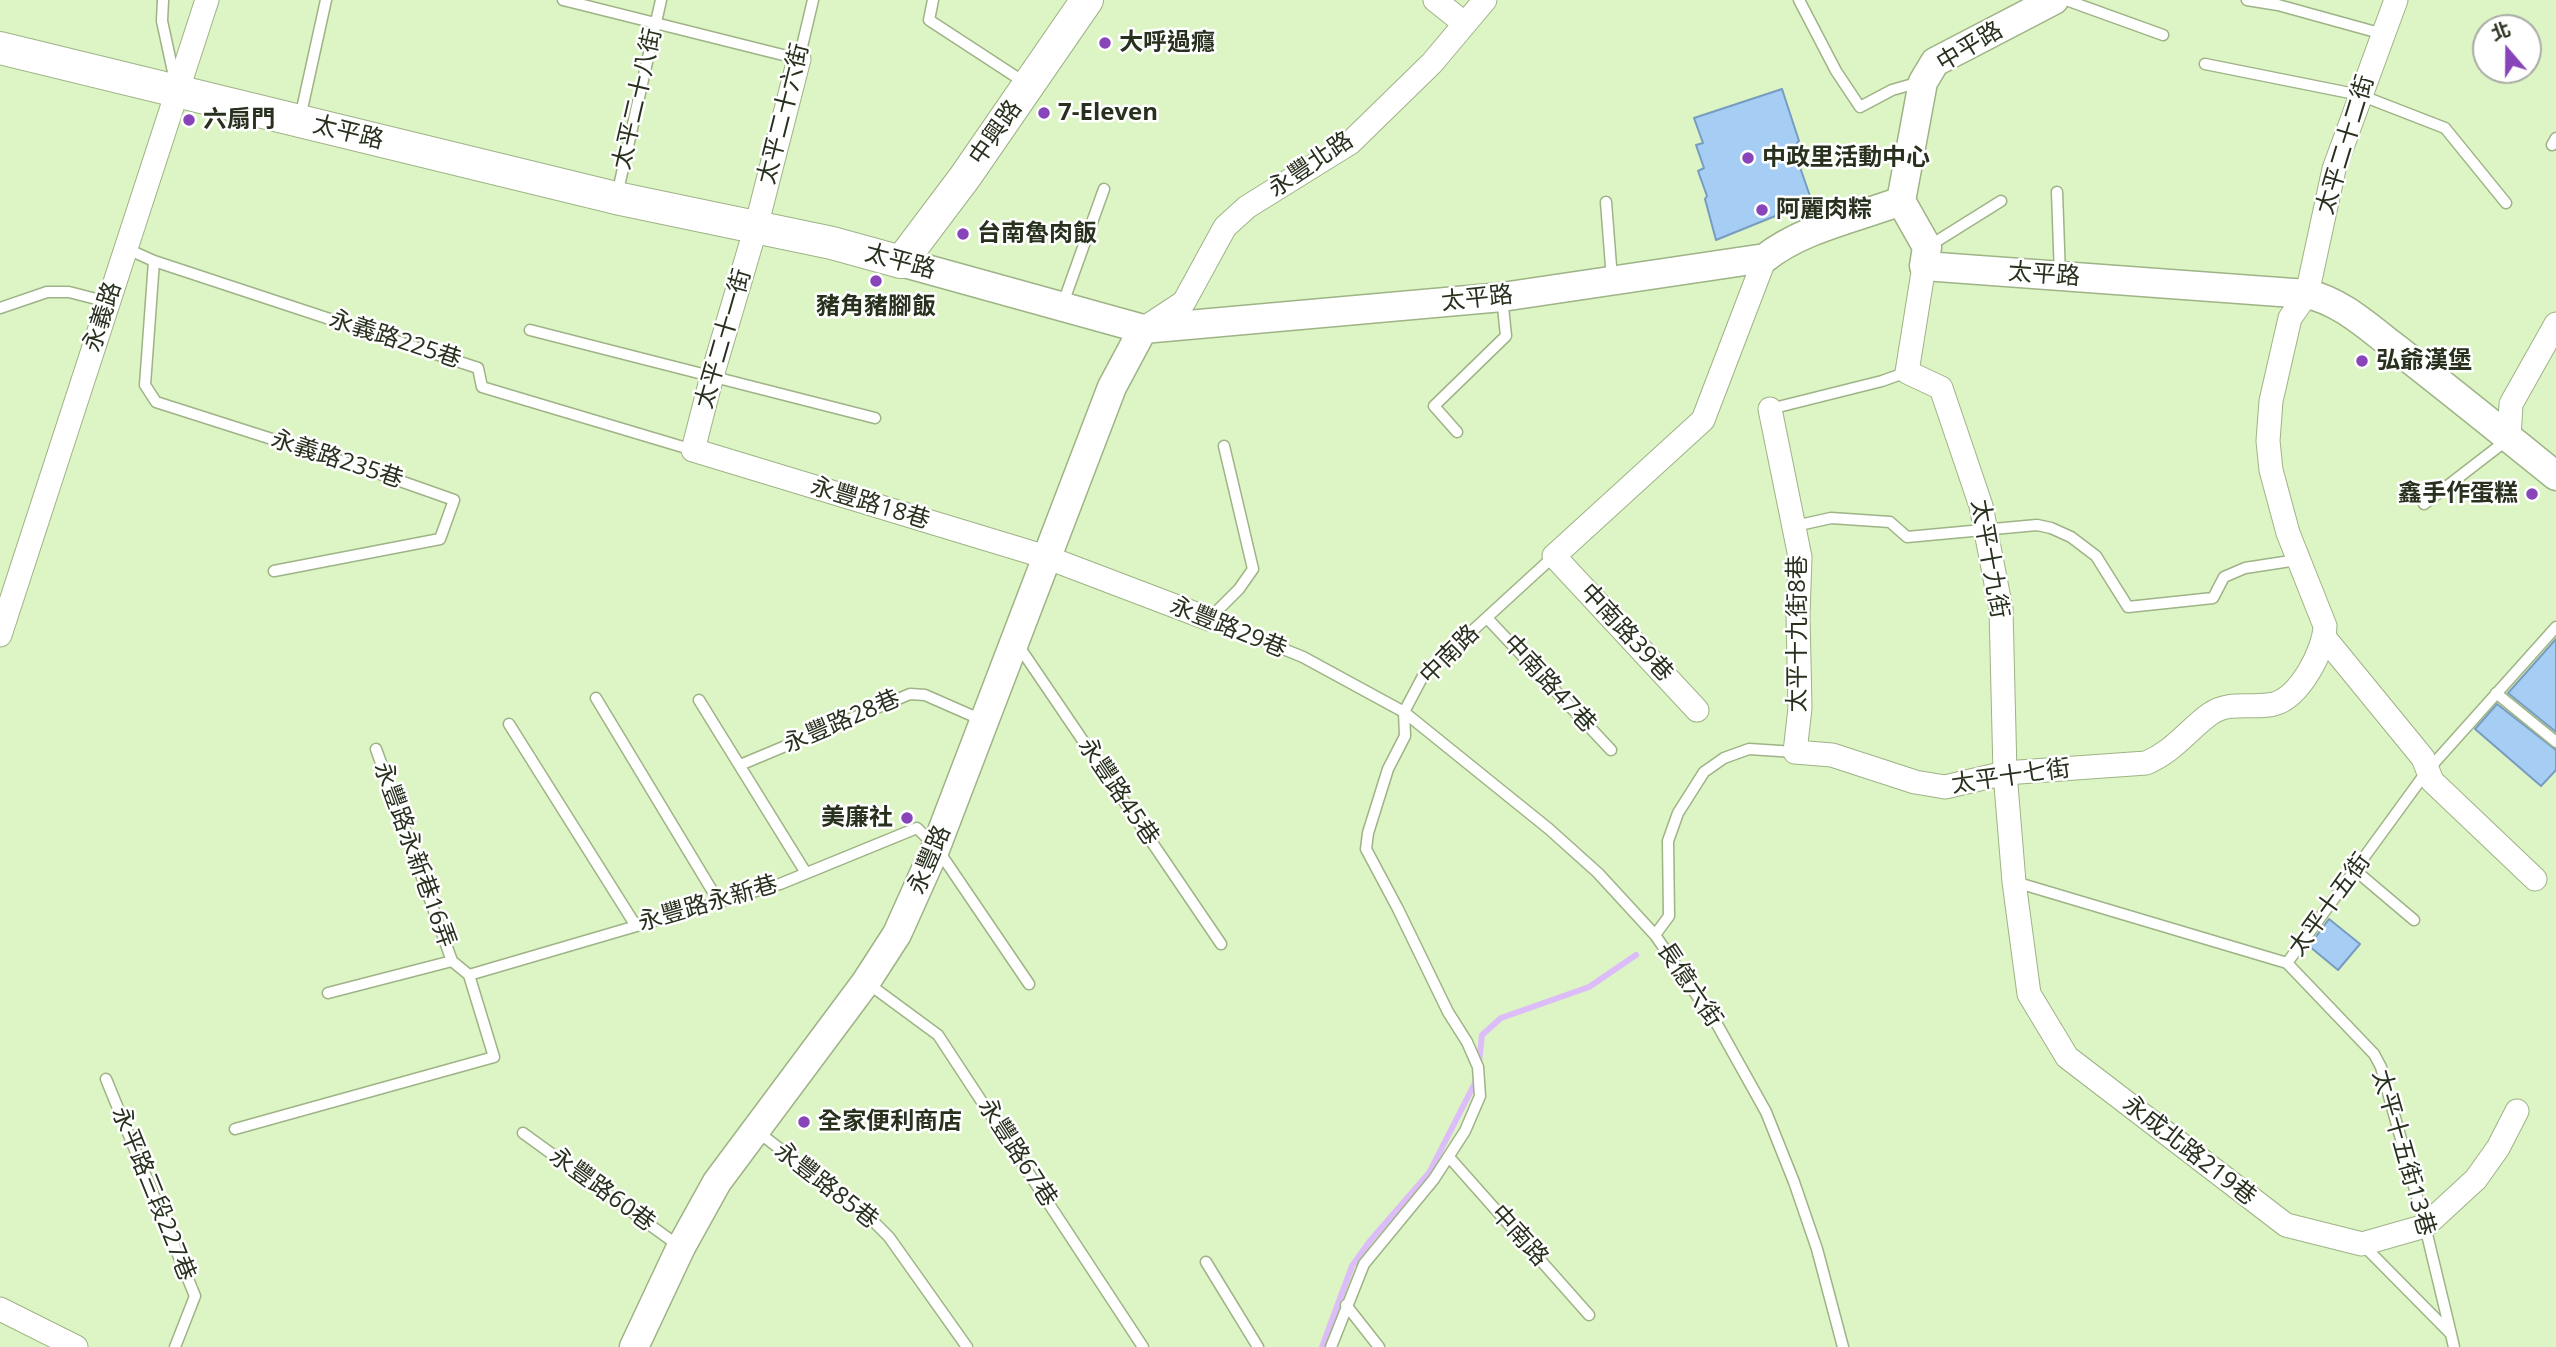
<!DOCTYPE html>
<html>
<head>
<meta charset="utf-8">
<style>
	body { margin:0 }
	#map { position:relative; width:2556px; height:1347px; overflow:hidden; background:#ddf4c4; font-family:"Open Sans","Noto Sans TC",sans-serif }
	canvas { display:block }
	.north { position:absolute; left:2472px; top:14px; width:70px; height:70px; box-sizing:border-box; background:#fff; border:2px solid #a9aca5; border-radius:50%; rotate:340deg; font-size:19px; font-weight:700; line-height:28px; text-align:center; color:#28301e }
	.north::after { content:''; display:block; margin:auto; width:24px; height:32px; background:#8845b9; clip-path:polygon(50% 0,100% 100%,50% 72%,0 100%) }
</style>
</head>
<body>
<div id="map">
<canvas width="2556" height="1347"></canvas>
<div class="north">北</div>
</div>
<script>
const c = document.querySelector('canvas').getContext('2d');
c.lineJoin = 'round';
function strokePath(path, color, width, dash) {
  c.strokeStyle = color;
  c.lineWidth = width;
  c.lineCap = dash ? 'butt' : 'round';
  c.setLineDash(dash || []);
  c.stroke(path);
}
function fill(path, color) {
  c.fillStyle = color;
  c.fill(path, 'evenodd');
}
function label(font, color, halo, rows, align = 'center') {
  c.font = font + ' "Open Sans","Noto Sans TC",sans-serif';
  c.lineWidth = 5;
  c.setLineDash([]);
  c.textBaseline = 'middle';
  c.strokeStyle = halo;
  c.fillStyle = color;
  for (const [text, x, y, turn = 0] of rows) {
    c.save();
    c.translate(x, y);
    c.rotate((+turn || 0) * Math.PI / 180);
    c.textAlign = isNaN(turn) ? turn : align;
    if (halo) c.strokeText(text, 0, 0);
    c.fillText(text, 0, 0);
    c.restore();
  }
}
const stream = new Path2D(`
	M1479,1063l3,-28 19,-17 88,-31 47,-32
	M1322,1347l30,-81 18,-25 59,-68 47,-92`);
const building = new Path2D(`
	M1782,89l17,52 -6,6 18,52 -6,5 -89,36 -11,-41 2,-3 -9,-25 6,-3 -8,-23 7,-2 -9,-25z
	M2556,639v93l-48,-39z
	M2497,704l59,46v20l-15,16 -66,-57z
	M2329,919l31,25 -22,26 -29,-24z`);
const service = new Path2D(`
	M163,0l-1,21 13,60
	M563,0l236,59 14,-59
	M933,0l-4,20 98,64
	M1799,0l37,71 24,36 32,-17 28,-8
	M2066,0l97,35
	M2247,0l31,5 105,29
	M2205,64l155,31 85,33 61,75
	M300,118l26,-118
	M2552,145l4,-7
	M2057,192l3,84
	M617,195l44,-195
	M1606,202l6,77
	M1929,246l72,-45
	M125,248l29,13 324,107 4,19 211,63
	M154,261l-9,124 11,17 213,68 85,30 -14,39 -166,32
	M1062,306l42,-117
	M0,308l47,-16h22l39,10
	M530,330l345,88
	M1770,409l112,-28 25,-9
	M1457,432l-23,-26 72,-70 -4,-39
	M1224,446l29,123 -14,20 -30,30 94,38 101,55 145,117 49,44 57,62 63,91 48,86 28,70 23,67 26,98
	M2424,504l83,-64
	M1795,526l36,-8 59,4 17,15 130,-12 14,3 20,9 25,19 32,51 85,-9 11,-21 21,-9 52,-8
	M1487,618l124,132
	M1018,645l203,299
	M2496,693l60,49
	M596,698l123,204
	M699,700l107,173
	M509,724l127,202
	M376,749l76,212
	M740,765l170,-71 15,1 57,25
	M2356,871l58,49
	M2015,882l272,81 140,-192 129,-144
	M1655,935l14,-19 -1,-75 10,-28 26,-41 20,-14 25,-9 46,3
	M2287,963l87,91 7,13 44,159 26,108
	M469,975l311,-91 137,-56 19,19 93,137
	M866,982l72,53 205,312
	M106,1079l89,217 -20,51
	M235,1129l259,-72 -25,-82 -17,-14 -124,32
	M758,1132l113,87 18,18 78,110
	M523,1133l156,113
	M1449,1157l140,158
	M2362,1244l89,90 3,13
	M1206,1262l52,85
	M1346,1305l33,42
	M1331,1347l33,-83 70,-85 31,-48 15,-35 -2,-29 -11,-25 -19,-30 -50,-103 -32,-60 2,-16 20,-64 17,-33 -1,-24 19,-36 131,-120`);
const minor = new Path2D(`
	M1435,0l30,24
	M799,59l-43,168 -44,149 -19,74 353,107 163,62
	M1924,266l-17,106 34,16 40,118 20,103 4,164 9,109 15,112 38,63 219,168 76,19 63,-18 51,-47 22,-31 19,-37
	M1143,329l41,-27 41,-75 22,-20 103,-64 82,-80 53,-63
	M1770,409l30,148 -2,58 2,93 -5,44 37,3 83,27 30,5 60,-14 141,-10c27,-11 42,-33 64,-49 20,-14 43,-5 64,-10 26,-7 50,-53 51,-78l-37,-93 -17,-63 -3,-29 3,-40 19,-83 17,-24 27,-125 62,-169
	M2509,438l2,-34 45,-80
	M0,635l207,-635
	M2324,637l99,121 9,23 103,98
	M1697,710l-143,-154 149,-136 62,-162
	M0,1309l76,38`);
const tertiary = new Path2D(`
	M1901,201l26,46 -3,19 383,28c34,7 62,34 90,55 54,42 106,84 159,127
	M1901,201l22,-119 12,-20 119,-62
	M901,262l242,67 359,-32 263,-39c38,-30 91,-40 136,-57
	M634,1347l47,-100 36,-65 149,-200 31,-48 39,-87 176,-460 31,-58`);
const secondary = new Path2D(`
	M0,48l616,150 216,45 69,19 64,-85 122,-177`);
const markers = [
	[1105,43,7,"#8845b9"],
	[1044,113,7,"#8845b9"],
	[189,120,7,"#8845b9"],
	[1748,158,7,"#8845b9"],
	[1762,210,7,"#8845b9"],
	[963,234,7,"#8845b9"],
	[876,281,7,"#8845b9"],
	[2362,361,7,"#8845b9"],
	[2532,494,7,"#8845b9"],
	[907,818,7,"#8845b9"],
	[804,1122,7,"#8845b9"]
];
const poiNames = [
	["大呼過癮",1119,43],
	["7-Eleven",1058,113],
	["六扇門",203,120],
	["中政里活動中心",1762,158],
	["阿麗肉粽",1776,210],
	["台南魯肉飯",977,234],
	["豬角豬腳飯",876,307,"center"],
	["弘爺漢堡",2376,361],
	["鑫手作蛋糕",2518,494,"right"],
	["美廉社",893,818,"right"],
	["全家便利商店",818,1122]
];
const streetNames = [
	["中平路",1970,47,-31],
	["太平二十八街",638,99,-77],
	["太平二十六街",784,114,-76],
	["太平路",348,133,14],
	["中興路",996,133,-55],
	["太平二十二街",2346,145,-73],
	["永豐北路",1311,165,-34],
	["太平路",900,262,15],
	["太平路",2044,275,4],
	["太平路",1477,299,-6],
	["永義路",103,317,-72],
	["太平二十一街",724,339,-74],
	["永義路225巷",395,340,18],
	["永義路235巷",337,460,18],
	["永豐路18巷",870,504,17],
	["太平十九街",1989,559,80],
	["永豐路29巷",1228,628,22],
	["中南路39巷",1626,633,47],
	["太平十九街8巷",1798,634,-90],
	["中南路",1450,655,-45],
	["中南路47巷",1549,684,47],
	["永豐路28巷",842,722,-23],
	["太平十七街",2011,777,-8],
	["永豐路45巷",1118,792,56],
	["永豐路永新巷16弄",414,855,70],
	["永豐路",930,860,-67],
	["永豐路永新巷",708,904,-16],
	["太平十五街",2330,905,-54],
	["長億六街",1689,985,56],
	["永成北路219巷",2189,1151,38],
	["永豐路67巷",1017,1153,57],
	["太平十五街13巷",2403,1153,74],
	["永豐路85巷",826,1186,38],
	["永豐路60巷",602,1190,36],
	["永平路三段227巷",153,1194,68],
	["中南路",1519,1236,48]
];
strokePath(stream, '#dcbdf9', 6);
fill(building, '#a6cdf3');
strokePath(building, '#779cc0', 2);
strokePath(service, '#9eb386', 13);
strokePath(minor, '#9eb386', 25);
strokePath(tertiary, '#9eb386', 31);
strokePath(secondary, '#9eb386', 34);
strokePath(service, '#fff', 10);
strokePath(minor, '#fff', 23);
strokePath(tertiary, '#fff', 28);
strokePath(secondary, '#fff', 32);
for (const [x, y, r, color] of markers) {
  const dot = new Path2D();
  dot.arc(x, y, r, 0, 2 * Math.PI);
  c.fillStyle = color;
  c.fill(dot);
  strokePath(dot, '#fff', 2.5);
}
label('bold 24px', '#28301e', '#fff', poiNames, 'left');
label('24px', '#28301e', '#fff', streetNames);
</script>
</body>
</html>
